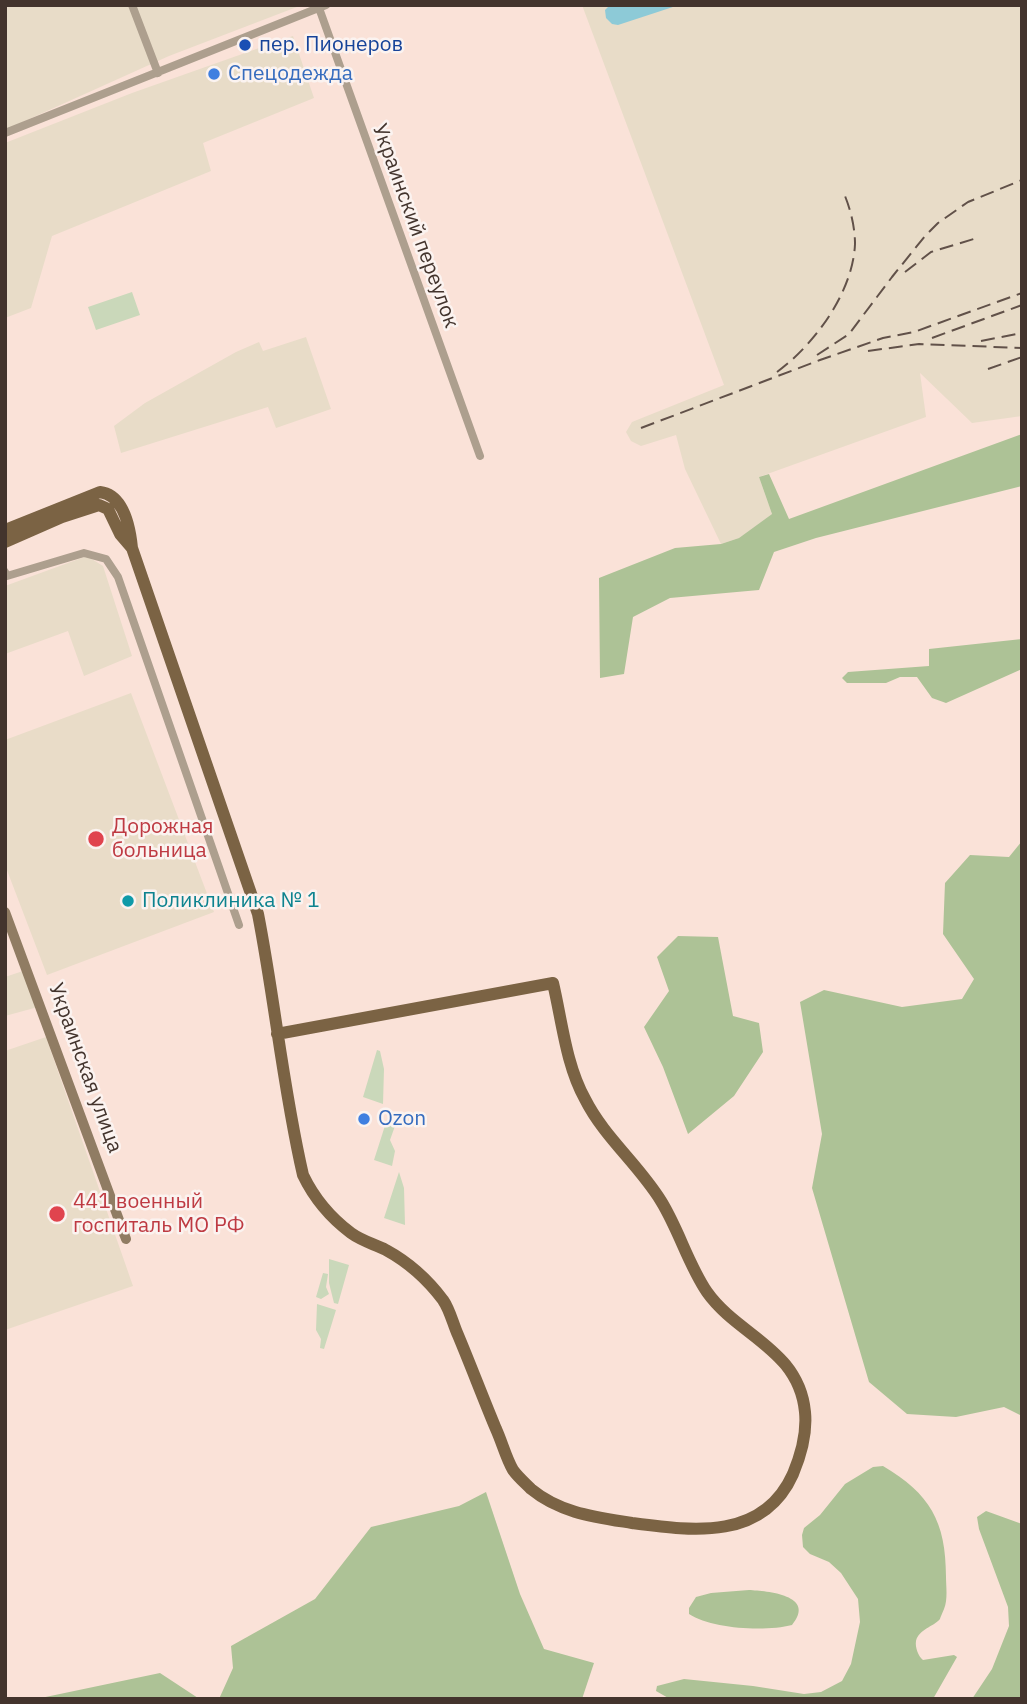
<!DOCTYPE html>
<html>
<head>
<meta charset="utf-8">
<style>
	body { margin:0 }
	#map { position:relative; width:1027px; height:1704px; overflow:hidden; background:#fae2d8; font-family:"IBM Plex Sans",sans-serif }
	canvas { display:block }
	.frame { position:absolute; inset:0; border:7px solid #43342d; pointer-events:none }
</style>
</head>
<body>
<div id="map">
<canvas width="1027" height="1704"></canvas>
<div class="frame"></div>
</div>
<script>
const c = document.querySelector('canvas').getContext('2d');
c.lineJoin = 'round';
function fill(path, color) {
  c.fillStyle = color;
  c.fill(path, 'evenodd');
}
function strokePath(path, color, width, dash) {
  c.strokeStyle = color;
  c.lineWidth = width;
  c.lineCap = dash ? 'butt' : 'round';
  c.setLineDash(dash || []);
  c.stroke(path);
}
function label(font, color, halo, rows, align = 'center') {
  c.font = font + ' "IBM Plex Sans",sans-serif';
  c.lineWidth = 5;
  c.setLineDash([]);
  c.textBaseline = 'middle';
  c.strokeStyle = halo;
  c.fillStyle = color;
  for (const [text, x, y, turn = 0] of rows) {
    c.save();
    c.translate(x, y);
    c.rotate((+turn || 0) * Math.PI / 180);
    c.textAlign = isNaN(turn) ? turn : align;
    if (halo) c.strokeText(text, 0, 0);
    c.fillText(text, 0, 0);
    c.restore();
  }
}
const industrial = new Path2D(`
	M5,5h297l-133,51 -164,74z
	M582,5h440v411l-50,7 -52,-50 6,44 -167,60 13,37 -33,24 -18,6 -36,-75 -9,-34 -35,11 -10,-5 -5,-9 6,-10 92,-37z
	M293,36l21,62 -111,45 8,28 -159,65 -21,72 -26,10v-175l127,-50z
	M306,337l25,72 -55,19 -8,-21 -147,46 -7,-27 31,-23 91,-51 23,-10 4,9z
	M87,556l16,10 29,90 -48,20 -16,-45 -63,23v-68z
	M23,971l15,36 -33,9v-39z`);
const medical = new Path2D(`
	M131,693l83,219 -167,63 -42,-110v-125z
	M46,1037l87,249 -128,44v-279z`);
const green = new Path2D(`
	M132,292l8,23 -44,15 -8,-23z
	M377,1050l3,1 4,18 -1,35 -20,-7z
	M390,1110l5,16 -5,14 5,11 -3,15 -18,-6z
	M399,1172l5,16 1,37 -21,-7z
	M329,1259l20,6 -11,39 -4,-1 -5,-20z
	M323,1273l5,1 -2,13 3,7 -8,5 -5,-2z
	M317,1304l19,6 -12,39 -4,-1 1,-9 -5,-9z`);
const forest = new Path2D(`
	M1022,434v52l-206,52 -42,14 -15,38 -89,8 -37,19 -9,57 -24,4 -1,-100 76,-30 46,-4 18,-6 33,-24 -13,-37 10,-3 20,45z
	M1022,639v30l-76,34 -14,-5 -15,-21h-17l-14,6h-39l-5,-5 6,-6 81,-6v-17z
	M1022,841v575l-18,-9 -48,10 -49,-3 -38,-32 -57,-194 10,-54 -22,-132 24,-12 78,17 60,-8 12,-20 -31,-45 2,-51 25,-28 39,2z
	M678,936l40,1 15,79 26,7 4,29 -29,44 -46,38 -25,-67 -19,-40 25,-36 -12,-34z
	M883,1466c47,28 63,55 63,111 0,10 2,22 -2,32 0,0 -4,9 -4,10 -7,8 -21,10 -24,22 -1,6 2,15 7,19l31,-5 3,2 -24,42h-263l-14,-8 1,-5 27,-7 69,7 51,8 17,-2 21,-11 9,-17 9,-42 -2,-23 -17,-26 -12,-11 -19,-8 -7,-7 -1,-12 2,-7 16,-13 25,-31 28,-17z
	M486,1492l34,102 24,55 50,14 -12,36h-363l14,-31 -2,-22 84,-47 56,-72 88,-21z
	M986,1511l36,13v175h-50l20,-30 17,-43 -1,-19 -29,-78 -2,-12z
	M749,1590c18,1 68,5 43,35 -27,7 -80,4 -103,-11v-6l7,-11 15,-4z
	M160,1673l38,25 9,1h-171z`);
const water = new Path2D(`
	M610,5h69l-61,20 -6,-1 -6,-6 -1,-8z`);
const street = new Path2D(`
	M132,5l26,68
	M319,8l161,448
	M5,133l321,-128
	M5,572l2,4 77,-23 22,6 12,18 121,348`);
const secondary = new Path2D(`
	M5,912l121,327`);
const primary = new Path2D(`
	M5,530l95,-38c24,3 30,36 32,56l126,366c17,87 25,175 45,261 11,23 28,43 48,58 11,8 23,11 35,17 22,12 42,30 57,50 7,10 10,24 15,35 13,31 25,63 38,94 6,13 10,29 17,41 5,7 12,13 18,19 29,24 64,28 101,34 61,8 131,18 161,-49 8,-19 14,-42 12,-62 -6,-63 -67,-76 -98,-120 -19,-28 -28,-62 -46,-91 -22,-36 -57,-64 -76,-102 -19,-34 -23,-78 -32,-116l-276,51
	M5,542l57,-25 37,-12 9,4 12,25 12,14`);
const rail = new Path2D(`
	M905,272l26,-20 46,-14
	M932,338l90,-33
	M981,341l41,-8
	M868,351l51,-7 103,4
	M817,355l32,-21 43,-57 33,-41 13,-13 30,-21 54,-22
	M988,369l34,-12
	M777,372c38,-28 76,-80 78,-128 0,-16 -4,-33 -10,-48
	M641,428l179,-68 63,-22 31,-6 108,-39`);
const markers = [
	[245,45,7,"#1a4fb4"],
	[214,74,7,"#3f7fe0"],
	[96,839,9,"#e0444e"],
	[128,901,7,"#0f9aa8"],
	[364,1119,7,"#3f7fe0"],
	[57,1214,9,"#e0444e"]
];
const transitNames = [
	["пер. Пионеров",259,45]
];
const shopNames = [
	["Спецодежда",228,74],
	["Ozon",378,1119]
];
const streetNames = [
	["Украинский переулок",415,226,70],
	["Украинская улица",85,1068,70]
];
const healthNames = [
	["Дорожная",112,827],
	["больница",112,851],
	["441 военный",73,1202],
	["госпиталь МО РФ",73,1226]
];
const cultureNames = [
	["Поликлиника № 1",142,901]
];
fill(industrial, '#e8dcc8');
fill(medical, '#e9dcc8');
fill(green, '#cad8ba');
fill(forest, '#adc296');
fill(water, '#8dcad7');
strokePath(street, '#ad9f8e', 8);
strokePath(secondary, '#907c63', 10);
strokePath(primary, '#7b6344', 12);
strokePath(rail, '#615149', 2, [14, 7]);
for (const [x, y, r, color] of markers) {
  const dot = new Path2D();
  dot.arc(x, y, r, 0, 2 * Math.PI);
  c.fillStyle = color;
  c.fill(dot);
  strokePath(dot, '#fbf3f0', 2.5);
}
label('21px', '#164399', '#fbf3f0', transitNames, 'left');
label('21px', '#366cbe', '#fbf3f0', shopNames, 'left');
label('21px', '#43342d', '#fbf3f0', streetNames);
label('21px', '#be3a42', '#fbf3f0', healthNames, 'left');
label('21px', '#0d838f', '#fbf3f0', cultureNames, 'left');
</script>
</body>
</html>
